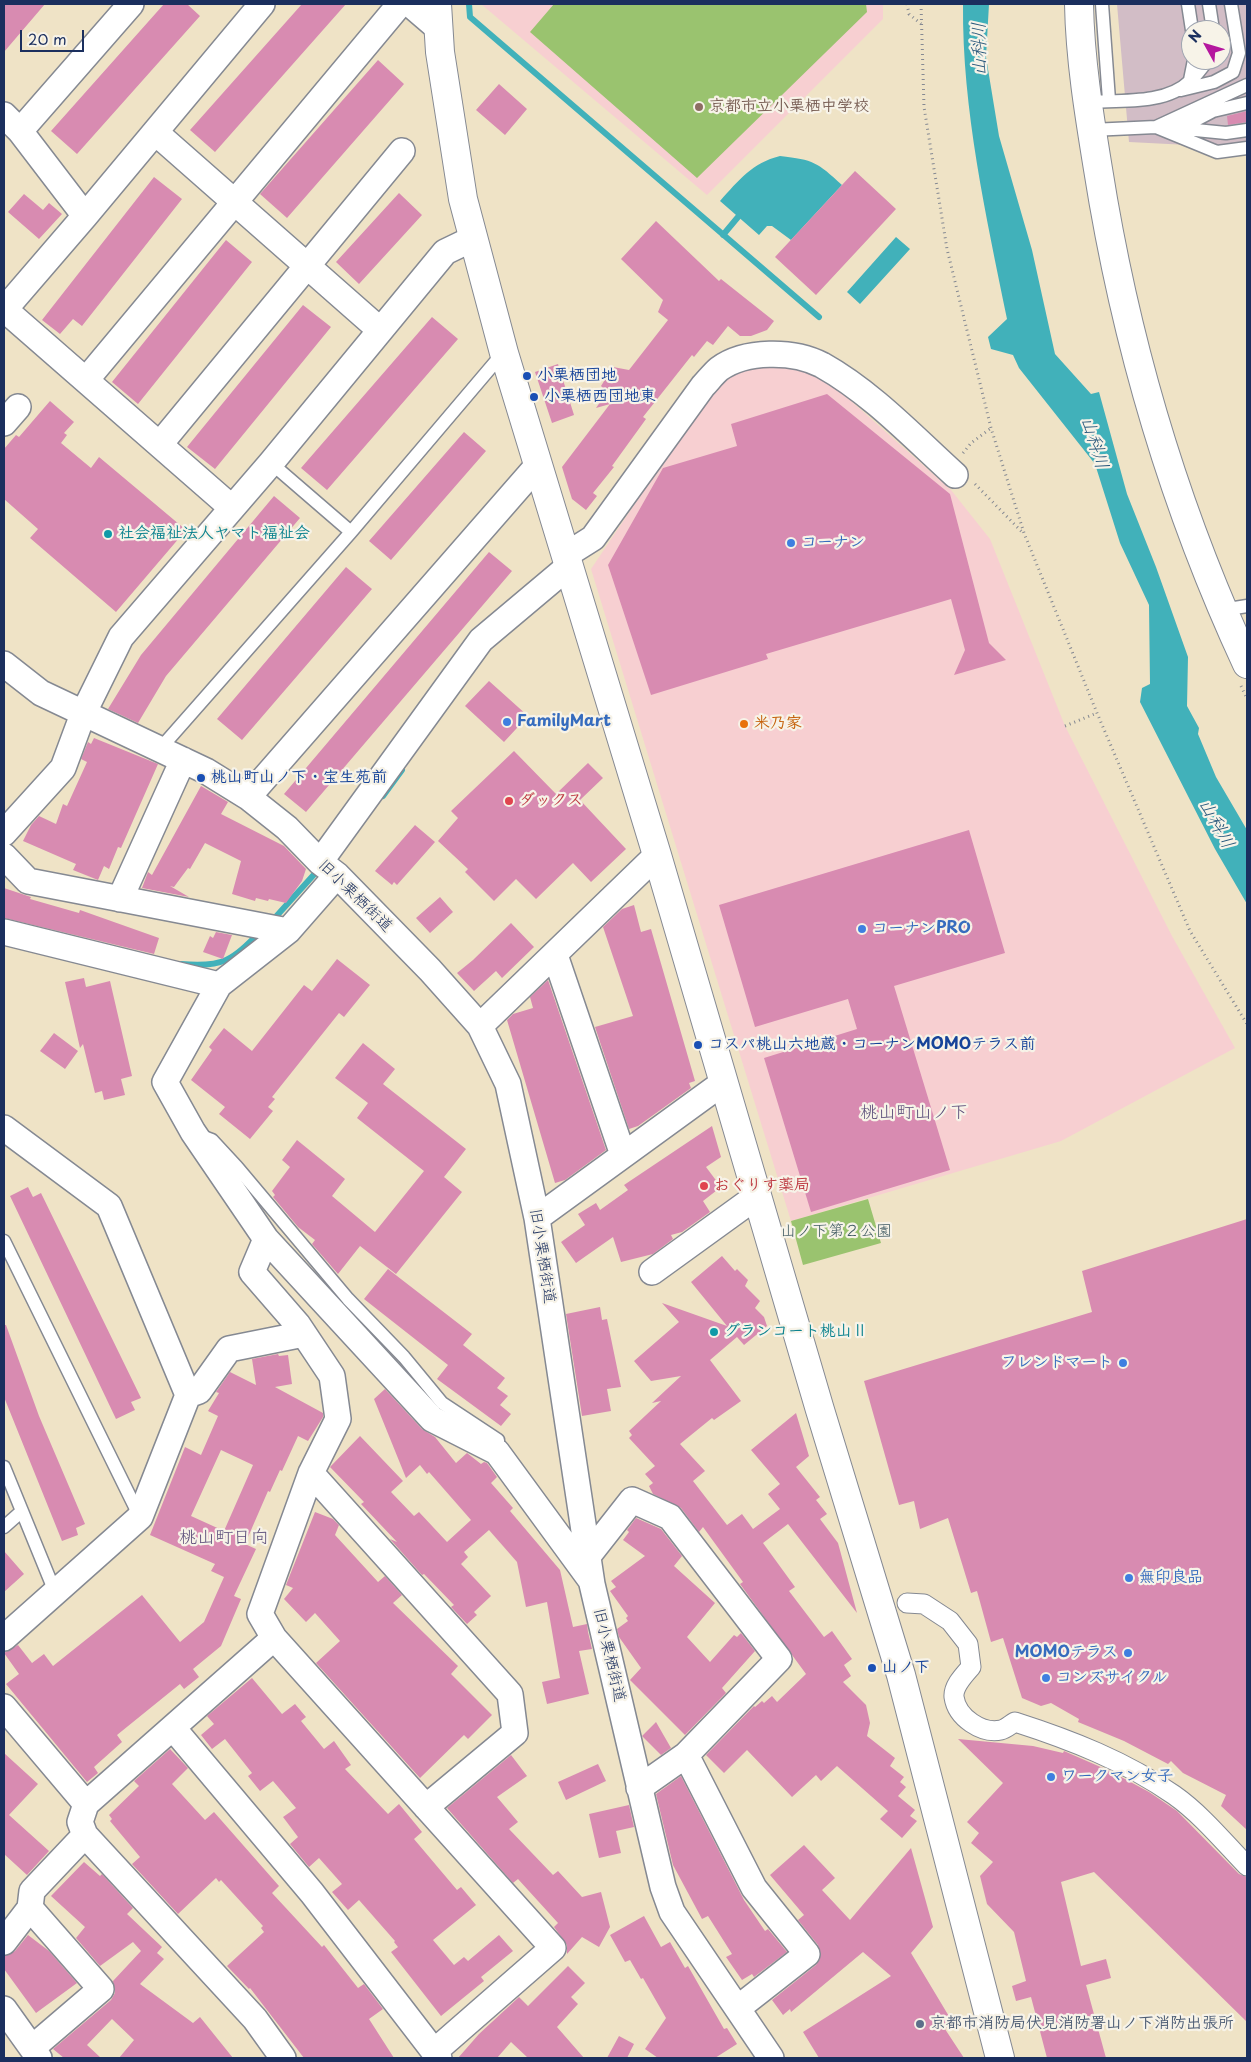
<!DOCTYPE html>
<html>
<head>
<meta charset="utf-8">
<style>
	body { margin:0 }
	#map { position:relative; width:1251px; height:2062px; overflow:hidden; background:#efe3c6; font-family:"Playpen Sans",sans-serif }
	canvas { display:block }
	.frame { position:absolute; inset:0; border:5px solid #1b2f5e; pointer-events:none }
	.north { position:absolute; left:1181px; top:20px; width:50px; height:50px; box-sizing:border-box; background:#f7f3e8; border:1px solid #9fa5b1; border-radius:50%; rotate:309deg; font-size:14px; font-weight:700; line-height:20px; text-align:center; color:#1b2f5e }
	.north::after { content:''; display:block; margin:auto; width:18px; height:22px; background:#b5179e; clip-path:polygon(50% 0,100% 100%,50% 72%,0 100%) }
	.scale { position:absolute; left:20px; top:30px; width:64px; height:22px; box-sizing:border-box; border:2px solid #1b2f5e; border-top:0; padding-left:6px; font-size:15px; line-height:18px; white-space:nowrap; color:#1b2f5e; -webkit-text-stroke:4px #f7f3e8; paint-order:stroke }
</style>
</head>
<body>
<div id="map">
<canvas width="1251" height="2062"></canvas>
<div class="frame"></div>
<div class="north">N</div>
<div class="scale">20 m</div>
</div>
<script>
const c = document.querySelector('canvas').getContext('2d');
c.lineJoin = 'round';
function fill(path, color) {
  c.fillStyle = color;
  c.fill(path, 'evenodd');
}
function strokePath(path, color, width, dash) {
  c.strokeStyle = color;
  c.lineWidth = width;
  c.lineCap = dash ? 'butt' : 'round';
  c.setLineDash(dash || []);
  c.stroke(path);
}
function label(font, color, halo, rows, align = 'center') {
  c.font = font + ' "Playpen Sans","Klee One",sans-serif';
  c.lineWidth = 4.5;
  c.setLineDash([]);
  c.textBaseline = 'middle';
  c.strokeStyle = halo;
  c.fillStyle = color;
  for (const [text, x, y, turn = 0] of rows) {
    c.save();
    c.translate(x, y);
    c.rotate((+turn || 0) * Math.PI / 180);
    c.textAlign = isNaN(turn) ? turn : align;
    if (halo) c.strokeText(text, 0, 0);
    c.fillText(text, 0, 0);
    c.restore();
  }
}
const built = new Path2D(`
	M481,4h402v15l-176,176z
	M760,361l54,7 137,122 39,49 75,187 107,210 63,112 -174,93 -270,80 -200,-652 121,-180 16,-17z`);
const industrial = new Path2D(`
	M1117,4h130v144l-118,-6zM1191,30h30v30h-30z`);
const green = new Path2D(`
	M554,4h312l1,8 -170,166 -167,-146z
	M868,1199l13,44 -78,22 -12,-44z`);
const water = new Path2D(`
	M963,4h26l-3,53 13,79 33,114 23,104 36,40 8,-2 28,102 29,73 32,90 -1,49 12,22 -1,6 18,43 31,53v74l-32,-55 -75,-147 2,-14 8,-4 -1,-79 -29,-62 -25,-79 -76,-96 -6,-13 -22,-6 -3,-12 19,-18c-21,-104 -45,-209 -44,-315z
	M780,156c34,4 37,6 62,29l-51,55 -19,-14h-5l-8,9 -39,-34c19,-21 32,-38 60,-45z
	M896,237l14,12 -50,55 -13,-12z`);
const stream = new Path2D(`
	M469,4l1,13 349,300
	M723,235l15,-18
	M383,796l19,-26
	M272,921l47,-52
	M181,964c43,4 51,-4 80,-33`);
const building = new Path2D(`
	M4,4h41l-41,48z
	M164,4h23l13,12 -123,138 -26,-23z
	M302,4h44l-131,148 -25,-22z
	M378,60l26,24 -117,134 -27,-24z
	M499,84l28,25 -22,26 -29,-25z
	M1247,111v11l-19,3 -1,-9z
	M855,171l41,38 -80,86 -41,-38z
	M154,177l28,22 -100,127 -9,-7 -13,15 -18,-14z
	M399,193l23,22 -63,69 -23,-22z
	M24,194l19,16 6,-7 13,11 -23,25 -31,-27z
	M656,221l63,60 2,-2 53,42 -7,9 -16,6h-11l-12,-10 -15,19 -6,-4 -13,16 -2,-2 -49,62 3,2 -34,47 2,1 -21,26 4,3 -11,14 -14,-11 -10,-32 48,-63 -14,4 11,-16 -6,-6 12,-19 16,3 39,-50 -10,-8 5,-12 -42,-41z
	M226,240l26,22 -114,142 -26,-22z
	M303,305l28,22 -116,142 -28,-22z
	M432,317l26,22 -131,151 -26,-22z
	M558,364l16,51 -22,8 -17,-51z
	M827,394l123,100 39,149 17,17 -52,15 11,-25 -14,-51 -185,55 2,5 -117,36 -43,-130 55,-97 74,-22 -6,-22z
	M50,401l24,21 -10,11 3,2 -6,8 30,25 8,-11 87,73 -70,82 -86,-74 8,-9 -34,-30v-50l12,-14 3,2z
	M464,432l22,19 -95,109 -22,-19z
	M274,496l26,22 -134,158 -28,47 -30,-14 33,-54z
	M489,552l23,19 -206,241 -22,-18z
	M346,567l26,22 -130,151 -25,-21z
	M489,681l39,35 -24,26 -39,-36z
	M94,738l64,26 -37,84 -3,-1 -9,22 -5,-3 -6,14 -25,-10 3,-6 -53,-23 8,-16 8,-9 17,8 7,-20 4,2 20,-44 -6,-3 7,-17 3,2z
	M514,751l42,43 32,-31 15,15 -23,22 46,49 -35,33 -18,-19 -37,36 -20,-20 -22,22 -29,-29 3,-3 -30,-28 20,-23 -7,-7z
	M201,786l27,16 -7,12 63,32 22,23 -4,12 -16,22 -17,-4 -1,2 -12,-3 -1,3 -23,-7 9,-33 -36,-18 -15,26 -2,-1 -14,19 -4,-1 19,11 -47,-9 6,-16 4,3z
	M415,825l20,17 -38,43 -3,-3 -2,3 -17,-14z
	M969,830l36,123 -111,33 56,184 -139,42 -47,-154 93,-29 -9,-30 -93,28 -36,-122z
	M4,888l27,9 -1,2 49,14 1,-3 79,28 -5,16 -150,-36z
	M440,897l13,15 -23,21 -14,-15z
	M634,905l7,27 10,-3 44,152 -6,2 2,5 -53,38 -9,3 -34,-102 38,-11 -30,-89 19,-18z
	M511,923l23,24 -32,31 -6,-7 -22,20 -17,-18 16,-13z
	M216,932l16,3 -9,24 -20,-7 7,-16 3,2z
	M337,959l33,26 -26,32 -5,-4 -67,84 3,2 -7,8 5,4 -23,28 -31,-25 6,-7 -34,-27 21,-30 -3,-3 15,-19 28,23 52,-66 8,6z
	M84,978l2,9 24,-6 22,95 -11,3 4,16 -21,5 -2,-9 -7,2 -12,-49 -3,4 -15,-66z
	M548,980l58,170 -41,30 -10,3 -48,-163 6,-6 20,-6 -3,-11z
	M54,1033l24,18 -13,18 -25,-18z
	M363,1043l32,26 -12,15 83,65 -22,28 18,15 -66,82 -36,-28 -22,28 -26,-30 3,-4 -17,-13 -25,-30 2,-2 -3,-4 18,-24 -8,-7 15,-20 48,39 -13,17 43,36 49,-61 -67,-53 11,-15 -33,-25z
	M712,1126l9,31 -15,10 15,20 -18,14 7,11 -28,20 -11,3 2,4 -20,15 -32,8 -8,-25 -37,26 -15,-21 24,-17 -7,-11 18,-11 4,7 28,-20 -4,-5z
	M28,1187l5,10 8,-4 100,205 -10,4 4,8 -19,9 -106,-223z
	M1247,1219v611l-26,-24 5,-11 -43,-22 -12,-12 -3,3 -44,-23 -46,-19 1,-3 -28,-16 -10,3 -19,-8 -19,-60 -12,4 -14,-51 -6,2 -23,-75 -28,11 -6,-28 -15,4 -35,-124 228,-69 -10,-41z
	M722,1256l13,15 2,-2 11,11 -3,6 15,15 -5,7 9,9 3,9 -23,19 -7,-8 -27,23 31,41 -27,19 -2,-2 -32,26 25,27 -12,10 34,44 15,-11 11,15 27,-20 -12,-15 12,-10 -29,-34 45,-37 13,43 -13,11 24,30 -4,3 11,14 -7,5 18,24 19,70 -69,-89 -25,19 32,44 -6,4 35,46 8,-6 20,28 -8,6 7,11 -8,6 23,23 4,18 -3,13 28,22 -5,8 14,11 -4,5 6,5 -8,9 17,14 -5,6 7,5 -15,17 -22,-19 8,-8 -51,-45 -16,15 -5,-6 -24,22 -45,-47 -23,23 -18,-18 48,-49 1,1 7,-6 2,2 8,-7 5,6 29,-28 -66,-90 3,-2 -40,-55 -4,5 -18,-24 -28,-14 -4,-8 4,-3 -8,-9 10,-8 -26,-28 3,-3 -3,-4 32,-30 -9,2 29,-27 -30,5 -17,-20 45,-39 -17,-19 65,23 -36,-44z
	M388,1269l84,65 -9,11 42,33 -8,10 11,8 -8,9 11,9 -10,12 -64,-47 11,-14 -84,-66z
	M600,1307l2,13 5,-1 14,68 -14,2 4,22 -29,5 -16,-102z
	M4,1325h2l33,91 46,108 -9,4 2,7 -16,6 -58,-144z
	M278,1354l1,2 9,-1 4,29 -17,3 48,26v4l-15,24 -10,-5 -16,35 -2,-1 -10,22 -2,-1 -23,53 11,5 -22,47 7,3 -20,47 -28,23 6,8 -15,12 -4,-5 -63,51 5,7 -28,25 4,6 -11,9 -81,-98 13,-10 -15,-21 14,-8 14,18 12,-9 9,12 89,-71 38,47 24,-20 20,-45 -13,-6 4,-7 -65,-29 35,-88 16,8 17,-39 -10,-5 11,-18 -3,-1 14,-20 26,13 -4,-26zM221,1450l32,15 -29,66 -33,-15z
	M385,1389l37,40 13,8 21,26 11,-10 14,11 3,-2 3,1 10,14 -6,6 22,25 -3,3 50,59 13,57 14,-3 1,8 4,17 -13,2 10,43 -42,10 -5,-22 18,-4 -13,-76 -21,5 -9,-45 -28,-32 -25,22 4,5 -7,7 30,32 -17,16 3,3 -10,9 -16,-17 3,-2 -30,-31 -2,1 -32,-36 7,3 -36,-38 3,-2 -34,-35 30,-31 43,45 -12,11 23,24 5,-4 28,30 24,-22 -42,-48 -2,2 -7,-9 -14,13 -32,-79z
	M315,1512l18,7 6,6 -4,10 43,47 7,-6 17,19 -9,8 65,63 -7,8 41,41 -24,24 -4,-4 -44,43 -104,-115 24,-22 -25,-28 -9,9 -22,-23 9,-11 -7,-3z
	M636,1518l25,11 21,27 -8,10 41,37 -28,34 23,25 24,-27 3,2 4,-4 14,18 -33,37 4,5 -41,42 -55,-55 11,-12 -22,-31 -2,-8 11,-8 -2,-3 2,-2 -18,-25 6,-4 -5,-6 34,-25 -22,-16 6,-8 -2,-2z
	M4,1551l20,23 -20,18z
	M252,1678l30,36 13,-10 11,13 -5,4 23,28 10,-8 17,24 -6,4 43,45 11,-10 23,28 -8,7 43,51 4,-3 15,18 -43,35 21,25 10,-8 4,4 31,-26 14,16 -32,26 3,4 -43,35 -50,-64 7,-5 -4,-5 1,-1 -36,-41 -11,10 -16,-18 10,-8 -23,-26 -10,9 -19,-23 8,-7 -15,-20 13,-9 -23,-27 -13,10 -12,-15 4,-3 -27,-34 -13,10 -11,-14 13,-11 -7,-8z
	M656,1722l15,26 -10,7 -19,-19z
	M958,1739l75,7 30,7 1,-2 48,21 37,20 28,19 62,63 8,3v145l-153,-150 -33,10 20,84 25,-7 5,19 -25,7 20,73h-59l-16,-61 -15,4 -4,-15 14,-5 -12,-49 -27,-28 -7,-28 13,-14 -22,-19 8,-10 -12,-11 36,-39z
	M170,1749l18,19 -16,16 33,36 9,-8 65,74 -7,7 50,54 2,-2 34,43 6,-4 19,25 -14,10 25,39h-90l-54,-70 -1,1 -22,-23 37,-34 -3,-4 2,-2 -42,-46 -2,2 -3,-4 -38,36 -46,-50 8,-7 -30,-36 2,-2 -3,-4 30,-29 -5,-5z
	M4,1753l34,31 -29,31 40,36 -22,24 -23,-21z
	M511,1755l16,21 -30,21 21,25 -9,7 44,46 5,-4 24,26 19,-5 9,35 -11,20 -17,-10 -15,17v-9l-13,-18 4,-4 -40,-44 -5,4 -66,-75z
	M598,1764l8,17 -40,19 -8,-18z
	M681,1776l63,124 21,31 3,-2 19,23 -33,25 -2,-3 -10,6 -16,-23 6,-3 -24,-38 -6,3 -29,-54 -17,-71z
	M629,1805l5,22 -18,4 5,22 -22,5 -10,-44z
	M804,1845l31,33 -13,12 28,30 61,-72 22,79 -22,26 42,70 -8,6 19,29h-145l-16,-26 88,-56 -28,-24 -72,60 -1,-3 -7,6 -11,-15 44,-35 4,-6 -2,-14 -20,-25 6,-5 -34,-40z
	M84,1862l16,14 2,-2 31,34 -6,6 35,33 -5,6 7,6 -24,25 53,39 7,-6 33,41h-114l15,-18 -22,-21 -25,26 14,13h-37l-11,-9 58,-49 4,-7 -2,-12 28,-30 -8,-9 -33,24 -24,-28 9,-11 -34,-31z
	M644,1916l17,31 9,-5 15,26 3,-2 36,63 3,-1 10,16 -22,14h-57l-13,-9 21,-31 -23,-40 -2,1 -11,-19 -5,2 -15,-27z
	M28,1935l21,16 28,32 -41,30 -32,-44v-13l11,-5z
	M568,1966l17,17 -14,14 7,7 -21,23 27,31h-56l-17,-16 -14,16h-39l21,-24 40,-37 9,9z
	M619,2036l15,8 -7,14h-20z`);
const path = new Path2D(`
	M907,4l2,10 12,10
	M921,4l3,103 23,142 44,179 33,105 73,180 93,218 57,93
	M963,453l8,-10 20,-15
	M975,484l48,49
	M1241,686l6,13
	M1065,726l32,-13`);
const service = new Path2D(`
	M1102,4l7,96
	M1188,4l4,26
	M1209,4l4,26
	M1190,80l4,-20
	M1181,90l33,-8 19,-10 6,-19 -8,-49
	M1088,102c31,-2 78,3 102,-21 7,-6 12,-14 18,-21
	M1181,125l13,-4 19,-10 34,-8
	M1156,127l91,-42
	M1165,127l61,6 21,-3
	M1091,130l65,-3 61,25 30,-4
	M271,463l80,69
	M1222,610l25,-4
	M159,750l192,-218 152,-179
	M204,1137l8,3 25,27 111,132 56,58 38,46 56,37v3
	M4,1241l136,276
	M4,1467l51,125
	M4,1527l18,-16`);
const pedestrian = new Path2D(`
	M907,1603l17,1 26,17 18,23 3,23c-7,8 -18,19 -17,30 3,21 28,37 47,33 5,-1 10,-6 14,-8 56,18 110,39 159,73 27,19 50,47 73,71`);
const minor = new Path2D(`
	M410,4l28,24
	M4,115l16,16 65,85
	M20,131l111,-127
	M155,132l225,198
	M4,309l228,199
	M4,310l81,-94 177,-212
	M86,380l314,-376
	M4,423l14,-16
	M160,444l242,-293
	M566,555l27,-17 110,-152c5,-5 10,-12 16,-17 26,-19 74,-19 103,-4 50,28 91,72 133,110
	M4,664l37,29 165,78 42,26 39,31 33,34 17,13 93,95 50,56 28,58 29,134 55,366 71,303 9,25 99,146
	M248,797l290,-332
	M4,833l59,-65 20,-54 38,-77 150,-174 174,-211 27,-13
	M4,856l24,25 260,50
	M320,862l161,-222 88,-74
	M337,875l-49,56 -69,54 -54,97 28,50 73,107 166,180 65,33 93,127
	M120,899l63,-139
	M4,932l215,53
	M555,955l68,200
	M480,1026l177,-171
	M4,1128l105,78 79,189 -48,122 -136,121
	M537,1218l187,-136
	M266,1239l-14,33 46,53 34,51 6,43 -27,54 -51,141 14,24 279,310 -118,103
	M652,1272l105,-76
	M188,1395l11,-4 30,-42 75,-15
	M311,1473l199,221 5,39 -89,74
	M588,1556l44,-56 38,17 109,142 -93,96 -47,33
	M4,1707l82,97
	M173,1728l139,165 127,165
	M686,1755l68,133 53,66 -69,54
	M85,1835l170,184 28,39
	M30,1908l71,81 -69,59
	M4,1942l26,-34 2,-17 53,-56 -5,-13 6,-18 188,-166
	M4,2009l35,49`);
const tertiary = new Path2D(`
	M437,4l3,48 23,147 41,154 153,502 163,555 81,265 99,383
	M1079,4c1,55 10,110 19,165 27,171 76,338 149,495`);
const markers = [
	[699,107,5,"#8d6e63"],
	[527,376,5,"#1a4fb4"],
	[534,397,5,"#1a4fb4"],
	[108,534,5,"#0f9aa8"],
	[791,543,5,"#3f7fe0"],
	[507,722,5,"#3f7fe0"],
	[744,724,5,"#e8710a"],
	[201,778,5,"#1a4fb4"],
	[509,801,5,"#e0444e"],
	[862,929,5,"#3f7fe0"],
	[698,1045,5,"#1a4fb4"],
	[704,1186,5,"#e0444e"],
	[714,1332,5,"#0f9aa8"],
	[1123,1363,5,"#3f7fe0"],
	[1129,1578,5,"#3f7fe0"],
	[1128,1653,5,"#3f7fe0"],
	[872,1668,5,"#1a4fb4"],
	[1046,1678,5,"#3f7fe0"],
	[1051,1777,5,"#3f7fe0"],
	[920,2024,5,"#5c6f8a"]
];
const educationNames = [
	["京都市立小栗栖中学校",709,107]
];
const transitNames = [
	["小栗栖団地",537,376],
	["小栗栖西団地東",544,397],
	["桃山町山ノ下・宝生苑前",211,778],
	["コスパ桃山六地蔵・コーナンMOMOテラス前",708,1045],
	["山ノ下",882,1668]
];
const cultureNames = [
	["社会福祉法人ヤマト福祉会",118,534],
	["グランコート桃山Ⅱ",724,1332]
];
const shopNames = [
	["コーナン",801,543],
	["FamilyMart",517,722],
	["コーナンPRO",872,929],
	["フレンドマート",1113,1363,"right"],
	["無印良品",1139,1578],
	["MOMOテラス",1118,1653,"right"],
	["コンズサイクル",1056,1678],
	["ワークマン女子",1061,1777]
];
const foodNames = [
	["米乃家",754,724]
];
const healthNames = [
	["ダックス",519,801],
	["おぐりす薬局",714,1186]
];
const streetNames = [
	["旧小栗栖街道",355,896,44],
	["旧小栗栖街道",542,1256,81],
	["旧小栗栖街道",609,1655,77]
];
const parkNames = [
	["山ノ下第２公園",836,1232]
];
const serviceNames = [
	["京都市消防局伏見消防署山ノ下消防出張所",930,2024]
];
const waterNames = [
	["山科川",980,49,-91],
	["山科川",1094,443,73],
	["山科川",1216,824,61]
];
const neighbourhoodNames = [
	["桃山町山ノ下",914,1113],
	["桃山町日向",224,1538]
];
fill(built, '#f7cfd1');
fill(industrial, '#d2bdc6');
fill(green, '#9ac36f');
fill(water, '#41b1ba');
strokePath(stream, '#41b1ba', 6);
fill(building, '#d88bb1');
strokePath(service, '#858992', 15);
strokePath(pedestrian, '#858992', 21);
strokePath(minor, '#858992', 28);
strokePath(tertiary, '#858992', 30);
strokePath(path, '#858992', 3, [1, 4]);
strokePath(service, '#fff', 12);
strokePath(pedestrian, '#fff', 19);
strokePath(minor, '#fff', 25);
strokePath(tertiary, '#fff', 28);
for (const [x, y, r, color] of markers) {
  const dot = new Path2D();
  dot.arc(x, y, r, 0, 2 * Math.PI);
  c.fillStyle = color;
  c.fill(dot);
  strokePath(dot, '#f7f3e8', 2);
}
label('bold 16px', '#785e54', '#f7f3e8', educationNames, 'left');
label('bold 16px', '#164399', '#f7f3e8', transitNames, 'left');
label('bold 16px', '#0d838f', '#f7f3e8', cultureNames, 'left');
label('bold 16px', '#366cbe', '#f7f3e8', shopNames, 'left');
label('bold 16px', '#c56008', '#f7f3e8', foodNames, 'left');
label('bold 16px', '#be3a42', '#f7f3e8', healthNames, 'left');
label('16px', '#1b2f5e', '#f7f3e8', streetNames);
label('16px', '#415b63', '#f7f3e8', parkNames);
label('bold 16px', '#4e5e75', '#f7f3e8', serviceNames, 'left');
label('italic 18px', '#26567a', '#f7f3e8', waterNames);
label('18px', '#5d4f7b', '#f7f3e8', neighbourhoodNames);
</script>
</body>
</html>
